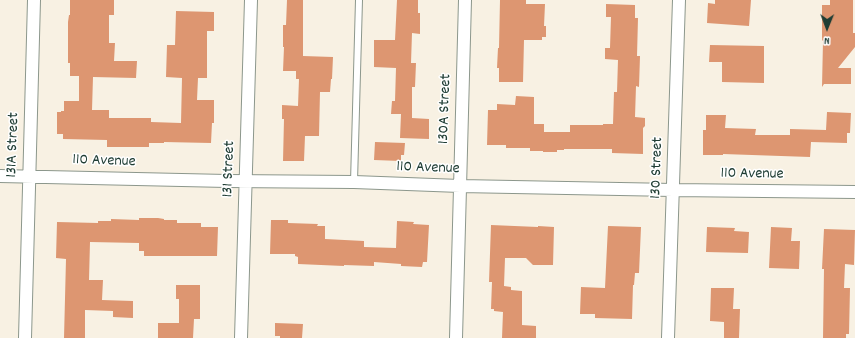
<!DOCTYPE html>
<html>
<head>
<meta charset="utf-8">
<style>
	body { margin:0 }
	#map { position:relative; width:855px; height:338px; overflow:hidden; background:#f8f1e3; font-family:Dekko,sans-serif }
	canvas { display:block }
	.north { position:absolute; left:807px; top:8px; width:40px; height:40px; -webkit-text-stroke:3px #fff; paint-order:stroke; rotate:181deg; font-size:11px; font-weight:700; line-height:16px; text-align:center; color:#1f3d34 }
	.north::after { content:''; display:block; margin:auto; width:14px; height:18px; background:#1f3d34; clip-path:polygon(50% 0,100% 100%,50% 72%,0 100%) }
</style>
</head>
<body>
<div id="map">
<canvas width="855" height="338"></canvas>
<div class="north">N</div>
</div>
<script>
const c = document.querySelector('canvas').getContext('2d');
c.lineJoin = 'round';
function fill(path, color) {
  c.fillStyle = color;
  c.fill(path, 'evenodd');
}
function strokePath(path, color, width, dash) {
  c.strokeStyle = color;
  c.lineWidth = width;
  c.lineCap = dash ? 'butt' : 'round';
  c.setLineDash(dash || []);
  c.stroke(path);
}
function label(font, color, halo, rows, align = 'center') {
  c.font = font + ' Dekko,sans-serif';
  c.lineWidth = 3;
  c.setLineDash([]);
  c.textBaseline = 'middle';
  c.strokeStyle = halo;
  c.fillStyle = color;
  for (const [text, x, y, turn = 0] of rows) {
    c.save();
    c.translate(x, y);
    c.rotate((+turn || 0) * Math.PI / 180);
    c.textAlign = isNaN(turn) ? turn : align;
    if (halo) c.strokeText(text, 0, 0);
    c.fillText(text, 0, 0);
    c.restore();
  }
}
const building = new Path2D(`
	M70,0h44v15h-5v28h6l-1,18h23l-1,17 -43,-1 -1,33h17v8h42v4l30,1 1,-45 -16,-1 1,-32h8l1,-34 38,1v19h-7v47h-9l-1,22h17v23h-2l-1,20 -47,-1v1h-15v4h-42v-7l-44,-1v-5h-6v-22h4v-1h3v-10h15v-25h-9v-13h-2v-41l1,-7h1z
	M287,0h16v56l30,1 -1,22h-1l-1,13h-10l-1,44h-14l-1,25h-21l1,-42h-2v-14l16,1 1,-27h-3v-8h-13l1,-24h-1v-22h3z
	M397,0h21v13h2v21l-8,-1 -1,30h5l-1,24h-3v31l17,1v20l-29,-1 1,-24h-10l1,-13h3l1,-33 -22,-1v-27h21z
	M500,0h26v4h19l-1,22h2v11h-4v3h-18l-1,42h-24v-14h-2l1,-20h1z
	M715,0h36l-2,26 -42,-3 1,-20 7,1z
	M830,0h23v33h2v14l-17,21h13v16h-27l-2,3 1,-46 -1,-1v-35h8z
	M606,4l29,1v13h3l-1,38h3l-1,31 -3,-1 -1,31 10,1v8l-2,2v26l-31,-1v-4h-48v1h-7v2h-14v-1h-13v-3h-24v-3h-19l1,-35h9v-6l18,1 1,-9 18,1v27h10v8h26v-7h33v-1h10l1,-32h3l1,-32 -13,-1v-11h5l1,-31h-5z
	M710,45l54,1v37l-42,-1v-20h-13z
	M827,112l24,1 -1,20h-3v10l-36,-1 -1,15 -87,-3v1h-20v-25h3v-15h20l-1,13 31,1 -1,6h35v-6l36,1z
	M375,142l30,1 -1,12h-3v6l-27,-1z
	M139,218h19l6,1v1h13v3h24v4h17l-1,29h-73v-5h-5v-8l-49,-1 -1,38h14l-1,20 31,1v17l-20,-1v-6l-28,-1v28h-21l2,-79 -10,-1 1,-36 41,1v-2h13v-2l28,1z
	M271,220h17v3l30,1 -1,2h8v13l39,2v6l32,1 1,-27 17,1 -1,2 16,1 -2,37h-4l-1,5 -21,-1v-2l-27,-2v4l-30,-1v1l-46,-2v-7l-3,-1v-2h-25z
	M491,225l47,2v-1l16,1 -1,38h-20l-7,-7h-21l-1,28 7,1v3l11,1v34l14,1v12h-34l1,-26 -9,-1v-2h-3l1,-27h-3z
	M608,226l33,1 -2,46h-4l-1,12h-1l-1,34 -37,-1v-4h-15l1,-27 24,1z
	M707,227l28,1 -1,3 15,1 -1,21 -42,-1z
	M771,227l21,1 -1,13h9l-1,28 -30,-1z
	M824,229l31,1 -1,35 -9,-1 -1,24h6l-1,46h-3v4h-23l1,-69h-2z
	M176,285h24v34h-6l-1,19h-35v-15h21v-24h-3z
	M711,288h23l-1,21h7l-1,29h-15v-16l-14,-1z
	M275,323l28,1 -1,14h-22v-2h-5z`);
const lane = new Path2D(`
	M354,182l5,-182`);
const street = new Path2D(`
	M0,176l227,5 127,1 106,4 213,4 182,2
	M25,338l9,-338
	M241,338l10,-338
	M456,338l9,-338
	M668,338l11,-338`);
const streetNames = [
	["130A Street",446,109,-88],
	["131A Street",14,145,-88],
	["110 Avenue",104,162,2],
	["130 Street",658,168,-88],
	["131 Street",230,169,-88],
	["110 Avenue",428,169,2],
	["110 Avenue",752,175,1]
];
fill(building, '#dd9671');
strokePath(lane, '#8c978c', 8);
strokePath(street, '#8c978c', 14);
strokePath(lane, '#fff', 6);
strokePath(street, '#fff', 12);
label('16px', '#1f3d34', '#fff', streetNames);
</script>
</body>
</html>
